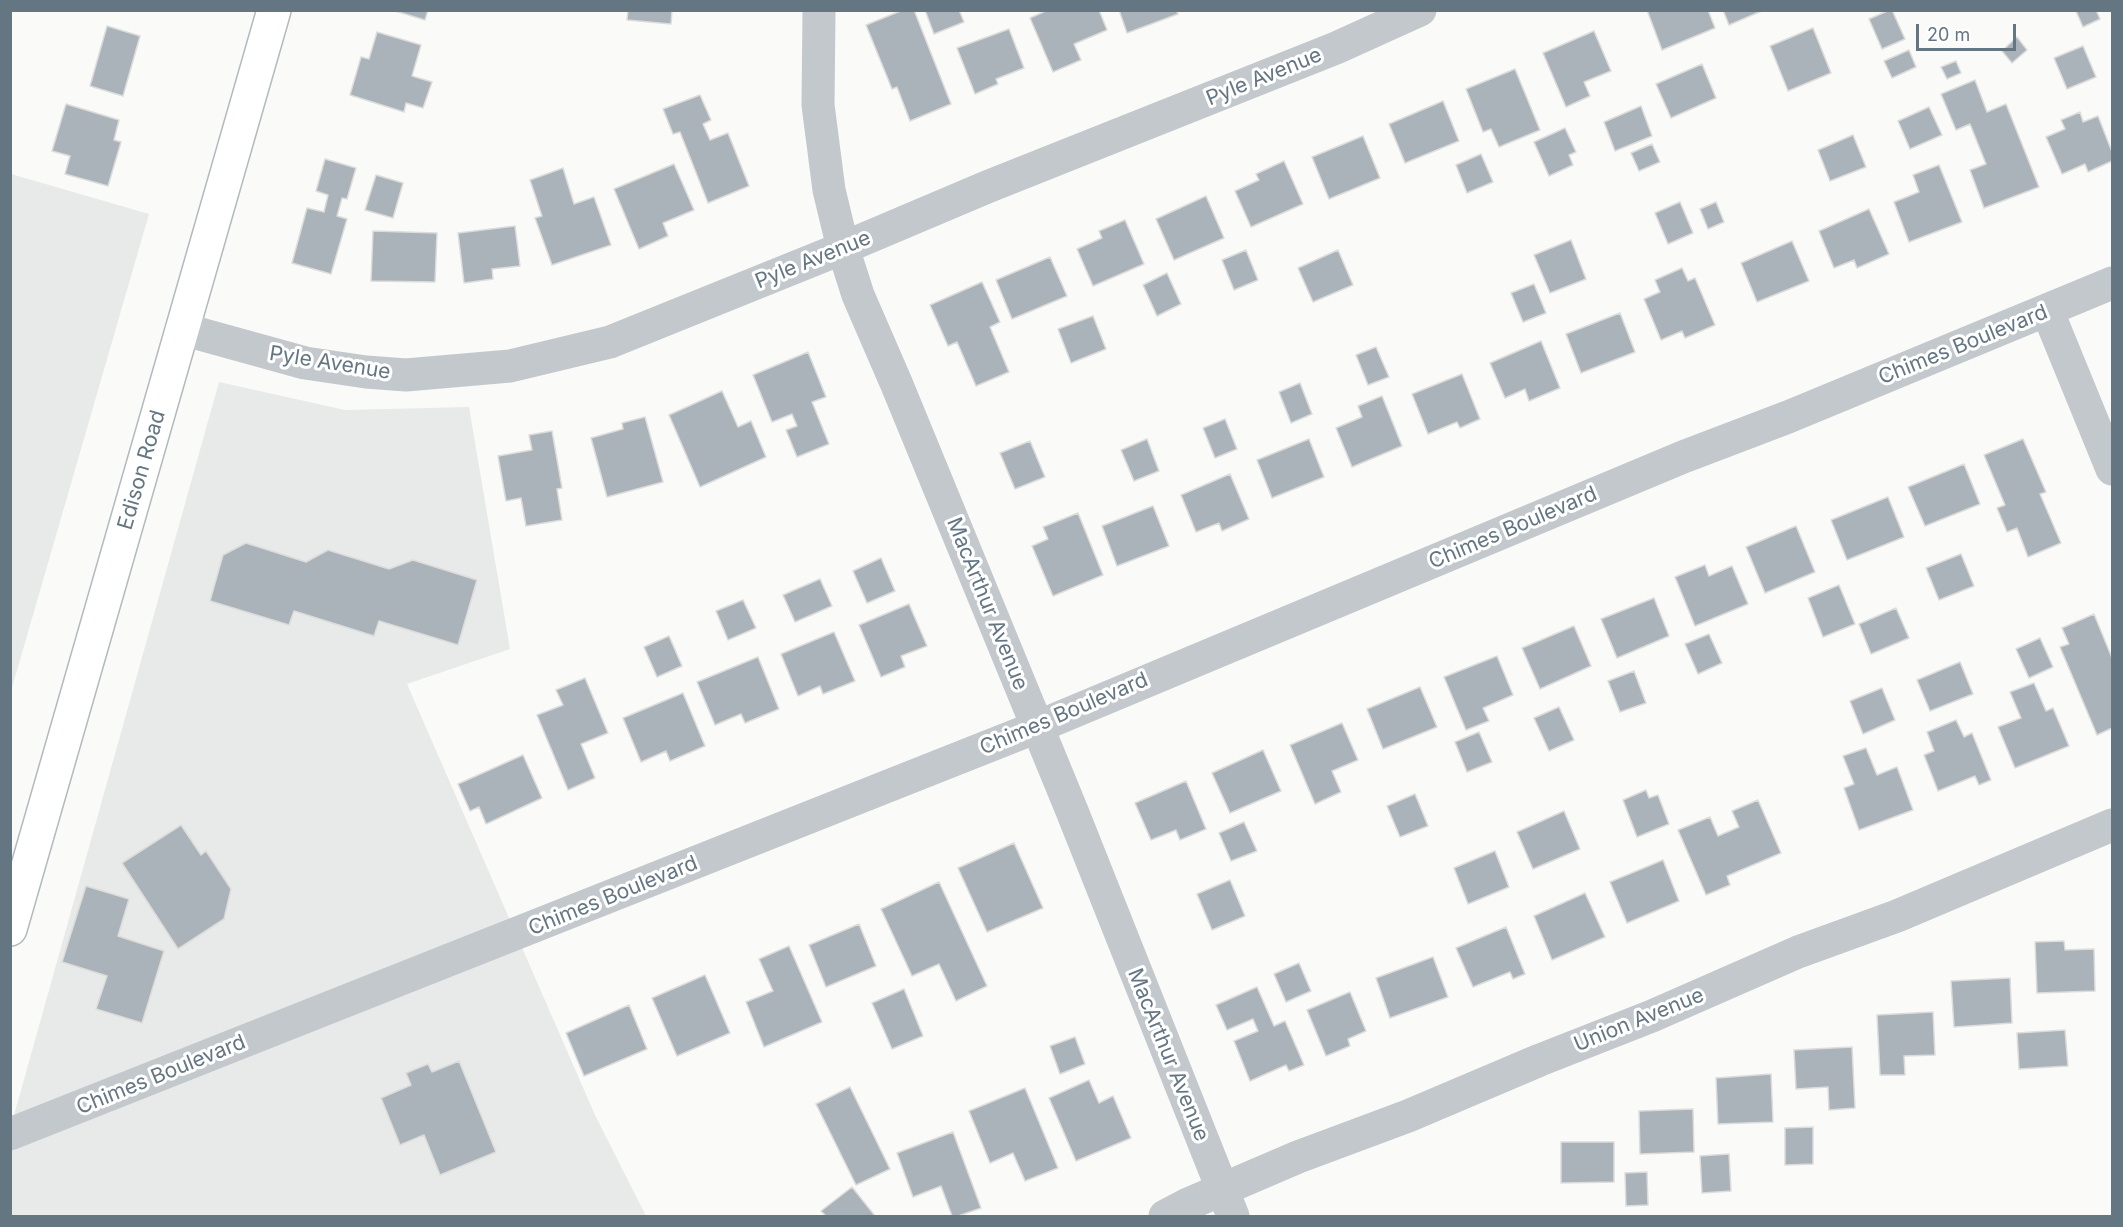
<!DOCTYPE html>
<html>
<head>
<meta charset="utf-8">
<style>
	body { margin:0 }
	#map { position:relative; width:2123px; height:1227px; overflow:hidden; background:#fafaf8; font-family:Inter,sans-serif }
	canvas { display:block }
	.frame { position:absolute; inset:0; border:12px solid #657683; pointer-events:none }
	.scale { position:absolute; left:1916px; top:24px; width:100px; height:27px; box-sizing:border-box; border:3px solid #657683; border-top:0; padding-left:8px; font-size:18px; line-height:21px; white-space:nowrap; color:#657683; -webkit-text-stroke:4px #fff; paint-order:stroke }
</style>
</head>
<body>
<div id="map">
<canvas width="2123" height="1227"></canvas>
<div class="frame"></div>
<div class="scale">20 m</div>
</div>
<script>
const c = document.querySelector('canvas').getContext('2d');
c.lineJoin = 'round';
function fill(path, color) {
  c.fillStyle = color;
  c.fill(path, 'evenodd');
}
function strokePath(path, color, width, dash) {
  c.strokeStyle = color;
  c.lineWidth = width;
  c.lineCap = dash ? 'butt' : 'round';
  c.setLineDash(dash || []);
  c.stroke(path);
}
function label(font, color, halo, rows, align = 'center') {
  c.font = font + ' Inter,sans-serif';
  c.lineWidth = 6;
  c.setLineDash([]);
  c.textBaseline = 'middle';
  c.strokeStyle = halo;
  c.fillStyle = color;
  for (const [text, x, y, turn = 0] of rows) {
    c.save();
    c.translate(x, y);
    c.rotate((+turn || 0) * Math.PI / 180);
    c.textAlign = isNaN(turn) ? turn : align;
    if (halo) c.strokeText(text, 0, 0);
    c.fillText(text, 0, 0);
    c.restore();
  }
}
const built = new Path2D(`
	M11,174l138,40 -138,477 -1,-517z
	M219,382l126,28 124,-3 41,242 -103,35 188,431 51,101h-635v-90z`);
const building = new Path2D(`
	M392,10h36l-3,10z
	M628,10h44l-1,14 -44,-4z
	M903,10h11l37,94 -41,17 -13,-34 -5,2 -26,-64z
	M925,10h34l5,12 -30,12z
	M1048,10h51l8,20 -33,14 7,16 -28,12 -23,-54z
	M1119,10h57l2,4 -51,19z
	M1647,10h61l7,18 -53,22z
	M1723,10h41l-35,15z
	M1890,10h2l13,29 -23,10 -13,-30z
	M2078,10h18l4,9 -17,8 -7,-16z
	M107,26l33,10 -17,60 -33,-10z
	M1813,28l18,45 -43,18 -18,-45z
	M1009,29l15,39 -28,11 2,5 -23,10 -18,-46z
	M1594,31l17,40 -27,11 6,14 -24,11 -23,-54z
	M377,32l44,13 -9,31 20,6 -9,26 -17,-5 -2,9 -54,-17 11,-38 8,2z
	M2017,37l10,13 -15,13 -10,-12z
	M2083,46l13,31 -29,12 -13,-31z
	M1909,50l7,17 -24,11 -8,-17z
	M1956,61l5,12 -14,6 -6,-12z
	M1702,64l14,34 -45,20 -15,-34z
	M1515,69l25,61 -41,17 -8,-18 -8,3 -17,-43z
	M1975,80l12,32 19,-8 33,83 -55,21 -14,-38 16,-6 -16,-40 -14,6 -15,-36z
	M700,95l11,25 -8,4 7,16 18,-7 21,53 -41,17 -28,-71 -7,2 -10,-25z
	M1443,101l16,40 -54,22 -16,-39z
	M66,104l53,16 -5,20 7,2 -13,44 -43,-12 5,-18 -18,-5z
	M1641,106l11,30 -37,15 -11,-29z
	M1929,107l13,28 -32,14 -12,-28z
	M2080,112l3,10 15,-6 14,36v9l-24,11 -3,-8 -23,10 -16,-37 19,-8 -4,-9z
	M1565,128l11,24 -7,3 4,10 -24,11 -15,-34z
	M1853,135l13,32 -36,14 -12,-31z
	M1363,136l17,42 -51,21 -17,-42z
	M1652,144l8,18 -21,9 -8,-18z
	M1481,154l12,28 -26,11 -11,-28z
	M325,159l31,9 -9,31 -5,-1 -5,18 10,3 -16,55 -39,-11 15,-55 17,4 4,-17 -12,-4z
	M1284,161l19,43 -52,23 -16,-36 24,-11 -3,-6z
	M674,164l20,46 -31,13 5,13 -29,13 -25,-60z
	M1939,165l23,57 -53,20 -15,-40 25,-10 -6,-17z
	M563,168l11,36 20,-7 17,48 -59,20 -17,-47 7,-2 -12,-36z
	M376,175l27,8 -10,35 -28,-8z
	M1206,196l18,42 -50,22 -18,-41z
	M1680,202l13,31 -25,11 -13,-31z
	M1716,202l8,20 -16,7 -8,-20z
	M1869,209l20,45 -32,14 -3,-8 -20,8 -15,-37z
	M1125,220l19,44 -51,22 -16,-37 25,-11 -3,-7z
	M515,226l5,40 -28,3 1,10 -29,4 -6,-50z
	M373,231l64,2 -2,49 -64,-1z
	M1571,240l15,39 -36,14 -16,-38z
	M1792,241l17,40 -52,21 -16,-39z
	M1246,250l12,30 -24,10 -12,-30z
	M1338,250l15,35 -40,17 -15,-34z
	M1050,257l17,39 -55,23 -16,-39z
	M1682,268l6,13 7,-3 20,47 -30,13 -3,-7 -21,9 -17,-41 16,-7 -5,-12z
	M1167,273l14,31 -24,12 -14,-31z
	M982,282l18,40 -10,5 19,45 -33,14 -19,-44 -9,4 -18,-41z
	M1534,284l12,29 -23,9 -12,-29z
	M1620,313l15,39 -54,21 -15,-39z
	M1093,316l13,33 -35,14 -13,-34z
	M1541,341l19,47 -31,13 -4,-12 -20,9 -15,-35z
	M1376,347l13,30 -21,8 -12,-30z
	M808,352l18,45 -14,5 17,42 -32,13 -11,-27 11,-4 -5,-12 -20,8 -19,-47z
	M1462,374l18,45 -20,9 -3,-6 -29,12 -16,-40z
	M1300,383l12,31 -21,9 -12,-31z
	M722,391l16,36 13,-6 15,36 -66,30 -31,-72z
	M1382,396l20,50 -50,21 -16,-39 26,-11 -4,-11z
	M645,417l18,65 -56,15 -16,-59 32,-9 -1,-6z
	M1225,419l12,30 -22,9 -12,-30z
	M552,431l10,57 -5,1 5,31 -36,6 -5,-28 -15,3 -8,-45 34,-6 -3,-15z
	M1147,439l12,32 -25,10 -13,-31z
	M1309,439l15,38 -52,21 -15,-38z
	M2023,439l23,53 -6,2 21,49 -33,14 -11,-29 -10,4 -10,-24 8,-3 -21,-50z
	M1030,441l15,36 -30,12 -15,-36z
	M1964,464l16,40 -55,22 -17,-39z
	M1230,474l19,45 -27,12 -3,-8 -23,9 -15,-37z
	M1888,497l16,40 -57,23 -16,-40z
	M1153,506l16,40 -52,20 -15,-40z
	M1078,513l25,62 -50,21 -21,-50 16,-7 -5,-12z
	M1796,526l19,46 -50,21 -19,-46z
	M246,543l60,19 22,-12 61,19 24,-9 64,20 -19,65 -79,-24 -5,15 -80,-25 -5,14 -79,-24 13,-46z
	M1961,554l13,32 -35,14 -13,-32z
	M881,558l14,33 -28,12 -14,-32z
	M1705,565l4,11 23,-10 16,38 -53,22 -20,-49z
	M820,579l12,27 -37,16 -12,-27z
	M1839,585l16,39 -32,13 -15,-39z
	M1654,598l15,38 -52,22 -16,-39z
	M743,600l13,28 -28,12 -12,-29z
	M909,604l18,42 -26,10 4,11 -24,10 -22,-52z
	M1896,608l13,30 -38,16 -12,-30z
	M2094,614l18,44v70l-15,7 -37,-88 9,-3 -7,-16z
	M1574,626l17,40 -51,23 -18,-41z
	M834,632l21,49 -32,13 -3,-8 -22,10 -17,-42z
	M1709,634l13,29 -24,11 -13,-30z
	M669,636l13,30 -25,11 -13,-30z
	M2040,638l13,29 -24,11 -13,-29z
	M1497,656l16,39 -30,13 6,13 -23,9 -22,-53z
	M758,657l21,52 -34,14 -4,-9 -26,11 -18,-43z
	M1960,662l13,32 -43,17 -13,-31z
	M1634,671l12,32 -26,9 -12,-31z
	M585,678l23,55 -27,11 14,34 -27,12 -31,-75 26,-10 -7,-15z
	M2034,683l12,28 7,-3 16,38 -54,22 -17,-41 23,-9 -11,-26z
	M1420,687l17,40 -54,22 -16,-40z
	M1882,688l13,32 -32,14 -13,-33z
	M683,693l22,53 -35,15 -4,-10 -25,11 -18,-44z
	M1559,707l15,33 -25,11 -15,-33z
	M1956,720l8,17 8,-4 19,47 -12,5 -4,-9 -37,15 -14,-36 10,-4 -7,-19z
	M1342,723l16,37 -26,11 9,21 -26,12 -25,-59z
	M1479,732l13,30 -25,10 -12,-30z
	M1866,748l11,27 20,-8 16,43 -54,20 -15,-42 10,-4 -11,-28z
	M1263,750l18,41 -51,22 -18,-40z
	M523,755l19,43 -56,26 -7,-17 -9,4 -12,-27z
	M1186,781l20,48 -26,11 -4,-10 -25,10 -16,-37z
	M1646,790l3,8 9,-3 11,29 -32,13 -14,-37z
	M1415,794l13,32 -28,11 -13,-31z
	M1758,800l23,53 -54,23 3,9 -24,10 -28,-65 32,-13 8,19 21,-9 -7,-16z
	M1564,811l16,38 -47,20 -16,-37z
	M1244,822l13,29 -26,10 -12,-28z
	M181,825l20,30 5,-4 25,38 -7,30 -46,30 -56,-86z
	M1014,843l29,65 -56,24 -29,-64z
	M1495,851l14,36 -41,17 -14,-36z
	M1663,860l16,41 -52,22 -17,-41z
	M1230,880l15,36 -33,14 -15,-36z
	M939,882l48,104 -31,15 -17,-37 -27,12 -31,-67z
	M86,886l43,13 -11,37 46,15 -22,72 -46,-14 11,-33 -45,-14z
	M1585,893l20,44 -53,23 -18,-44z
	M859,924l17,42 -50,21 -17,-42z
	M1506,927l19,47 -12,5 -3,-7 -37,15 -17,-39z
	M2064,941l1,9 29,-1 1,42 -58,2 -2,-51z
	M789,946l33,76 -58,25 -18,-45 27,-11 -14,-32z
	M1433,957l15,40 -58,21 -14,-40z
	M1299,963l12,28 -25,11 -12,-28z
	M705,975l25,58 -53,23 -25,-58z
	M2010,978l2,45 -58,4 -3,-46z
	M1257,987l17,39 11,-5 19,44 -15,6 -3,-6 -36,16 -16,-40 24,-10 -5,-12 -26,11 -11,-25z
	M904,989l19,47 -31,13 -20,-46z
	M1350,992l16,39 -18,8 2,7 -24,10 -19,-46z
	M629,1005l18,44 -63,27 -18,-43z
	M1933,1012l2,43 -31,1 1,19h-25l-3,-60z
	M2065,1030l3,36 -49,3 -2,-36z
	M1075,1037l10,27 -25,10 -10,-28z
	M1852,1047l3,61 -26,2 -1,-23 -32,2 -2,-39z
	M459,1061l37,91 -56,23 -16,-40 -24,10 -19,-47 30,-13 -5,-12 22,-9 4,8z
	M1771,1074l2,48 -55,2 -2,-46z
	M1089,1080l10,23 14,-7 18,42 -55,23 -27,-63z
	M850,1087l40,82 -34,16 -40,-81z
	M1025,1088l33,80 -33,13 -12,-28 -23,10 -21,-52z
	M1693,1109l1,43 -54,2 -1,-43z
	M1813,1127v37l-28,1v-37z
	M953,1132l28,76 -23,8h-6l-11,-30 -28,11 -16,-44z
	M1561,1142h53v40l-53,1z
	M1729,1154l2,37 -29,2 -2,-37z
	M1647,1172l1,33 -22,1 -1,-33z
	M852,1187l23,29h-49l-5,-5z`);
const street = new Path2D(`
	M819,10l-1,95 11,85 14,58 15,47 39,90 175,426 161,405
	M2047,310l65,159
	M182,329l123,34 61,9 40,3 104,-9 100,-24 233,-94 144,-61 349,-139 84,-38
	M10,1134l1027,-407 646,-270 105,-40 324,-134
	M1165,1216l21,-11 112,-48 110,-41 132,-56 112,-44 146,-64 99,-36 215,-91`);
const secondary = new Path2D(`
	M10,929l264,-919`);
const streetNames = [
	["Pyle Avenue",1264,77,-22],
	["Pyle Avenue",813,260,-22],
	["Chimes Boulevard",1963,345,-22],
	["Pyle Avenue",330,363,9],
	["Edison Road",142,470,-74],
	["Chimes Boulevard",1513,528,-23],
	["MacArthur Avenue",987,604,68],
	["Chimes Boulevard",1064,714,-23],
	["Chimes Boulevard",613,896,-22],
	["Union Avenue",1639,1020,-22],
	["MacArthur Avenue",1168,1055,68],
	["Chimes Boulevard",161,1075,-22]
];
fill(built, '#e8e9e9');
fill(building, '#aab3b9');
strokePath(building, '#dcdcda', 1.5);
strokePath(secondary, '#b3babf', 36);
strokePath(street, '#c3c8cc', 33);
strokePath(secondary, '#fff', 33);
label('21px', '#657683', '#fff', streetNames);
</script>
</body>
</html>
